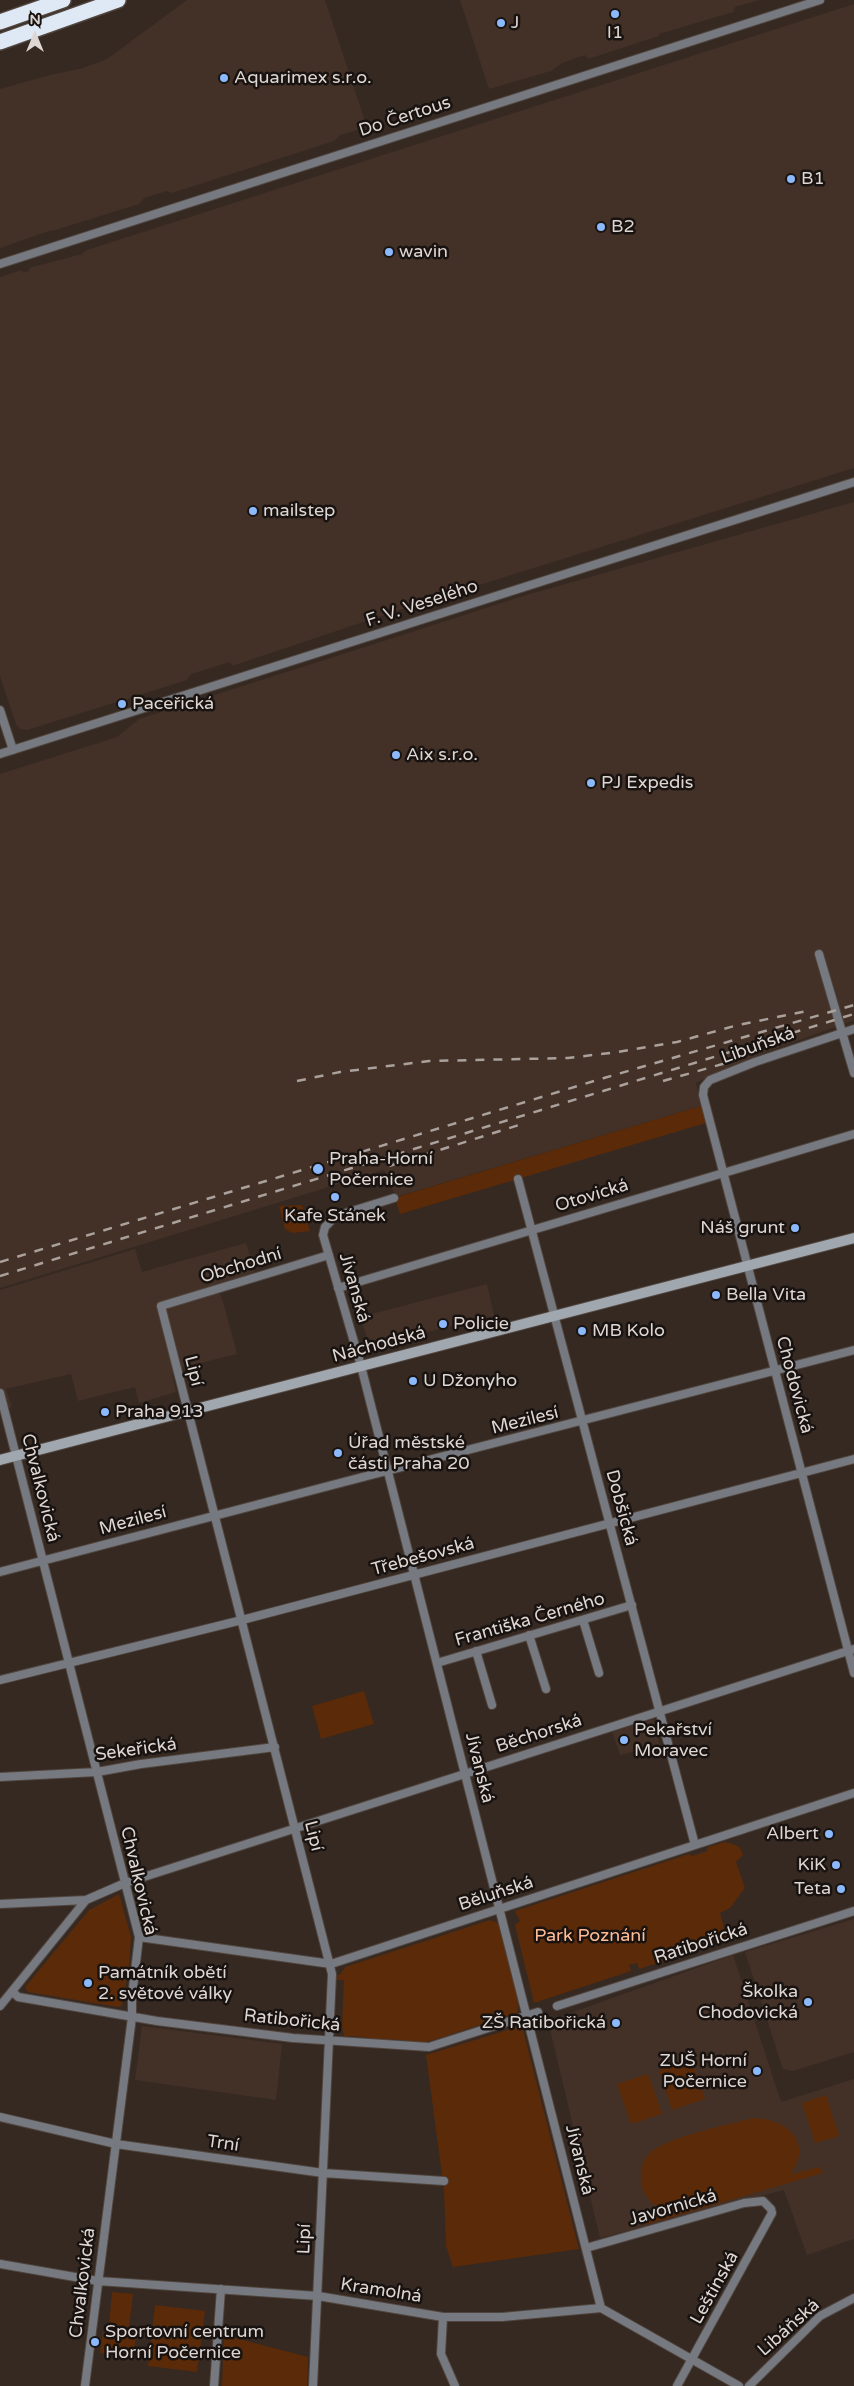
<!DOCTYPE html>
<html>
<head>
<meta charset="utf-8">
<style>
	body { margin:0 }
	#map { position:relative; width:854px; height:2386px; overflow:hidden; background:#352922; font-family:"Varela Round",sans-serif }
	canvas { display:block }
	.north { position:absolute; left:10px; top:10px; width:50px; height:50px; -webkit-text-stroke:4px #181310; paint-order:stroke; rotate:0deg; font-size:14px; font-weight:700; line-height:20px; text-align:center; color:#ded6d2 }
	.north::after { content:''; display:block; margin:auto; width:18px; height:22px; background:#ded6d2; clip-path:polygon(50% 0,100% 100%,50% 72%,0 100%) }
</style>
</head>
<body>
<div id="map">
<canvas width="854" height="2386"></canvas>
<div class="north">N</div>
</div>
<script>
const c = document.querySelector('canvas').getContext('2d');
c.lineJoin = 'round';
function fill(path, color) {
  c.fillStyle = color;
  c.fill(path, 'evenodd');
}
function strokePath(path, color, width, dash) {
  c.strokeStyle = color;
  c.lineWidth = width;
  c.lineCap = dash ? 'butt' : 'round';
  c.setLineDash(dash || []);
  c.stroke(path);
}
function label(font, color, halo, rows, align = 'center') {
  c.font = font + ' "Varela Round",sans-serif';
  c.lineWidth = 5;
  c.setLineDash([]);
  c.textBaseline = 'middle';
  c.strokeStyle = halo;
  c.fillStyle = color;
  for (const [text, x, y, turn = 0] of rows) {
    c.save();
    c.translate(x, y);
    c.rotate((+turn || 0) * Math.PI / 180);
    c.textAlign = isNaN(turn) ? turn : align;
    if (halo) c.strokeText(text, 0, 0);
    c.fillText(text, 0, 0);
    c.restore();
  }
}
const built = new Path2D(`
	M187,0h138l41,124 -5,5 -21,6 -6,6 -162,52 -5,-2 -23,7 -5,6 -87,27v-1l-52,18v-159l50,-14 33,-7 24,-9z
	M460,0h300l-25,7 -2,5 -74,22v2l-71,23 -3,-4 -23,8 -11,8 -62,18z
	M854,4v464l-458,143 -164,55 -2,-4 -39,12 -4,6 -160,50 -7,-1 -4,-5 -16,-48v-399l22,-7 1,3 6,-2v-3l53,-14 5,-4z
	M854,502v518l-109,40 1,4 -32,10 -18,9 5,23 -305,91 -12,-27 -384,118v-514l117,-37 22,-18 226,-72 158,-51z
	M246,1243l9,29 -39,13 7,16 14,53 -53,13 -12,6 4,19 -37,11 -4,-16 -57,14 -7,-27 -65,15 6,18 -12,3v-120l135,-41 7,23z
	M487,1284l7,32 -116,28 -9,-1 -9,-26z
	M653,1719l7,26 -40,10 -8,-23z
	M854,1919v133l-61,19 -10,-2 -38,-117z
	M733,1955l48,147 73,-23v160l-47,16 -23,-65 -184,48 -52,-217z
	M142,2026l140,18 -6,56 -141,-20z`);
const green = new Path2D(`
	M701,1106l5,17 -306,91 -5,-16 2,-1z
	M302,1205l8,26 -18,2 -7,-4 -6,-23z
	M364,1691l10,33 -53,15 -9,-33z
	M725,1842c10,3 15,2 18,13l-7,7 9,26 -15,20 -10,5 6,22 -1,6 -86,28 -2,-6 -8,2 2,6 -97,32 -19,-78 5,-4 -5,-10 174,-57 3,2 15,-5 1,-4z
	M119,1894l12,43 -2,29 -7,40 -4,1 -90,-15 -3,-5 64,-77z
	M490,1920l8,3 21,80 -2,10 -93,30 -35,-4c-8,5 -12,1 -20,-1 -7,-2 -17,-1 -25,-2l-2,-9 2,-47h-7v-5h3l5,-8z
	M517,2027l6,3 56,219 -126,18 -7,-21 -2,-56 -18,-135z
	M691,2059l14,40 -33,11 -13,-40z
	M648,2074l14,40 -31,10 -14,-40z
	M826,2095l13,41 -24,7 -13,-40z
	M753,2118c23,0 53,14 45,42 -2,5 -5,10 -7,14l29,-7 3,6 -178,52 -2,-8 19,-6c-11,-8 -20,-16 -21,-30 0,-9 0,-19 7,-26 16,-18 80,-30 105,-37z
	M112,2292l21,2 -4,34 -20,-2z
	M155,2305l50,6 -8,61 -49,-6z
	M103,2332l33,4 -2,20 -34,-3z
	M224,2335l84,22 -1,29h-85z`);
const street = new Path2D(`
	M0,264l820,-264
	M0,710l13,40
	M0,754l854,-272
	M819,954l35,119
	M854,1029l-99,33 -45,18 -6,7 -1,8 151,578
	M518,1179l177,666
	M394,1198l-58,18 -11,11 -2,8 38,131 240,942
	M338,1288l516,-154
	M0,1393l139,544 -7,59v21l-47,369
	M0,1572c284,-76 570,-147 854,-222
	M583,1620l16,53
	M529,1635l17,54
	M476,1651l16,54
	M437,1663l195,-58
	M0,1680l242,-60 612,-161
	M0,1777l97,-5 44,-8 134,-17
	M0,1904l86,-4
	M139,1937l192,27 523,-171
	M12,1991l6,6 139,24 136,17 136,9 109,-35
	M0,2006l86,-106 39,-17 729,-234
	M557,2006l297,-95
	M0,2117l116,27 207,29 121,8
	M586,2248l158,-45 19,-2 8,8 1,4 -95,173
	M0,2264l98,17 220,15 125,21h59l99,-9 138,78
	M443,2317l-2,37 14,32
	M214,2386l7,-97
	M313,2386l19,-412 -171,-668 168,-51
	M749,2386l71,-70 34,-18`);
const secondary = new Path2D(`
	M0,1460l854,-222`);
const highway = new Path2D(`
	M0,22l63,-22
	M0,42l118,-42`);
const rail = new Path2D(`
	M297,1081l43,-9 89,-11 139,-3 50,-6 59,-10 61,-17 69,-14
	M663,1081l70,-20 24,-12
	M389,1166l130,-41
	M0,1262l604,-184 250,-73
	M0,1276l854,-262`);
const markers = [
	[615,14,5,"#8cb9fc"],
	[501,23,5,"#8cb9fc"],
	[224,78,5,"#8cb9fc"],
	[791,179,5,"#8cb9fc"],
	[601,227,5,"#8cb9fc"],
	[389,252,5,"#8cb9fc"],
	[253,511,5,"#8cb9fc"],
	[122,704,5,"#8cb9fc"],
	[396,755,5,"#8cb9fc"],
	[591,783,5,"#8cb9fc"],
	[318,1169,6,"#8cb9fc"],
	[335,1197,5,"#8cb9fc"],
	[795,1228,5,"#8cb9fc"],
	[716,1295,5,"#8cb9fc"],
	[443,1324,5,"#8cb9fc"],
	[582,1331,5,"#8cb9fc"],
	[413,1381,5,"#8cb9fc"],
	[105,1412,5,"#8cb9fc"],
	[338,1453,5,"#8cb9fc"],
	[624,1740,5,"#8cb9fc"],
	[829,1834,5,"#8cb9fc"],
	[836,1865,5,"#8cb9fc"],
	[841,1889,5,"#8cb9fc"],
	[88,1983,5,"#8cb9fc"],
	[808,2002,5,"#8cb9fc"],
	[616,2023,5,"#8cb9fc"],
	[757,2071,5,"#8cb9fc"],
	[95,2342,5,"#8cb9fc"]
];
const poiNames = [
	["J",511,23],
	["I1",615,33,"center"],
	["Aquarimex s.r.o.",234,78],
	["B1",801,179],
	["B2",611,227],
	["wavin",399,252],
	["mailstep",263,511],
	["Paceřická",132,704],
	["Aix s.r.o.",406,755],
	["PJ Expedis",601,783],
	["Praha-Horní",329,1159],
	["Počernice",329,1180],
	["Kafe Stánek",335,1216,"center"],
	["Náš grunt",785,1228,"right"],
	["Bella Vita",726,1295],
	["Policie",453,1324],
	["MB Kolo",592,1331],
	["U Džonyho",423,1381],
	["Praha 913",115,1412],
	["Úřad městské",348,1443],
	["části Praha 20",348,1464],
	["Pekařství",634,1730],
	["Moravec",634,1751],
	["Albert",819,1834,"right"],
	["KiK",826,1865,"right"],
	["Teta",831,1889,"right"],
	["Památník obětí",98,1973],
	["2. světové války",98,1994],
	["Školka",798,1992,"right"],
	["Chodovická",798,2013,"right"],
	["ZŠ Ratibořická",606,2023,"right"],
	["ZUŠ Horní",747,2061,"right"],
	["Počernice",747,2082,"right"],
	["Sportovní centrum",105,2332],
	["Horní Počernice",105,2353]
];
const streetNames = [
	["Do Čertous",405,117,-18],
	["F. V. Veselého",422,604,-18],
	["Libuňská",758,1046,-20],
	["Otovická",592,1196,-17],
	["Obchodní",241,1266,-17],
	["Jívanská",354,1288,74],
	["Náchodská",379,1345,-15],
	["Lipí",193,1371,76],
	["Chodovická",794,1385,75],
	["Mezilesí",525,1421,-14],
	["Chvalkovická",40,1488,76],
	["Dobšická",621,1508,75],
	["Mezilesí",133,1521,-15],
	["Třebešovská",423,1557,-15],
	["Františka Černého",530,1620,-16],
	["Běchorská",539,1734,-18],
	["Sekeřická",136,1750,-8],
	["Jívanská",479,1768,76],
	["Lipí",313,1836,76],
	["Chvalkovická",138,1881,77],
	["Běluňská",496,1894,-18],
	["Ratibořická",701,1944,-18],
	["Ratibořická",292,2021,6],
	["Trní",223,2144,8],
	["Jívanská",579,2160,76],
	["Javornická",673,2208,-16],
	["Lipí",305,2239,-88],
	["Chvalkovická",83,2283,-83],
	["Leštínská",715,2288,-61],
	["Kramolná",381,2291,9],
	["Libáňská",789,2328,-42]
];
const parkNames = [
	["Park Poznání",590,1936]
];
fill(built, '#433127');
fill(green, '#5b2a08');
strokePath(street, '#50453e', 10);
strokePath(secondary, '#50453e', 12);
strokePath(highway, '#50453e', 18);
strokePath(street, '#767a80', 8);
strokePath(secondary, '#a1a7af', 10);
strokePath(highway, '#dfe9f6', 15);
strokePath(rail, '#aba19c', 2.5, [9, 9]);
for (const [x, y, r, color] of markers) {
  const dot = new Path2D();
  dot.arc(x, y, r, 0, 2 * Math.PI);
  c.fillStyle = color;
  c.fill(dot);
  strokePath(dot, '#181310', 2);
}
label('18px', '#ded6d2', '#181310', poiNames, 'left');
label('18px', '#ded6d2', '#181310', streetNames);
label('18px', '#febb96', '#181310', parkNames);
</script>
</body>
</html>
